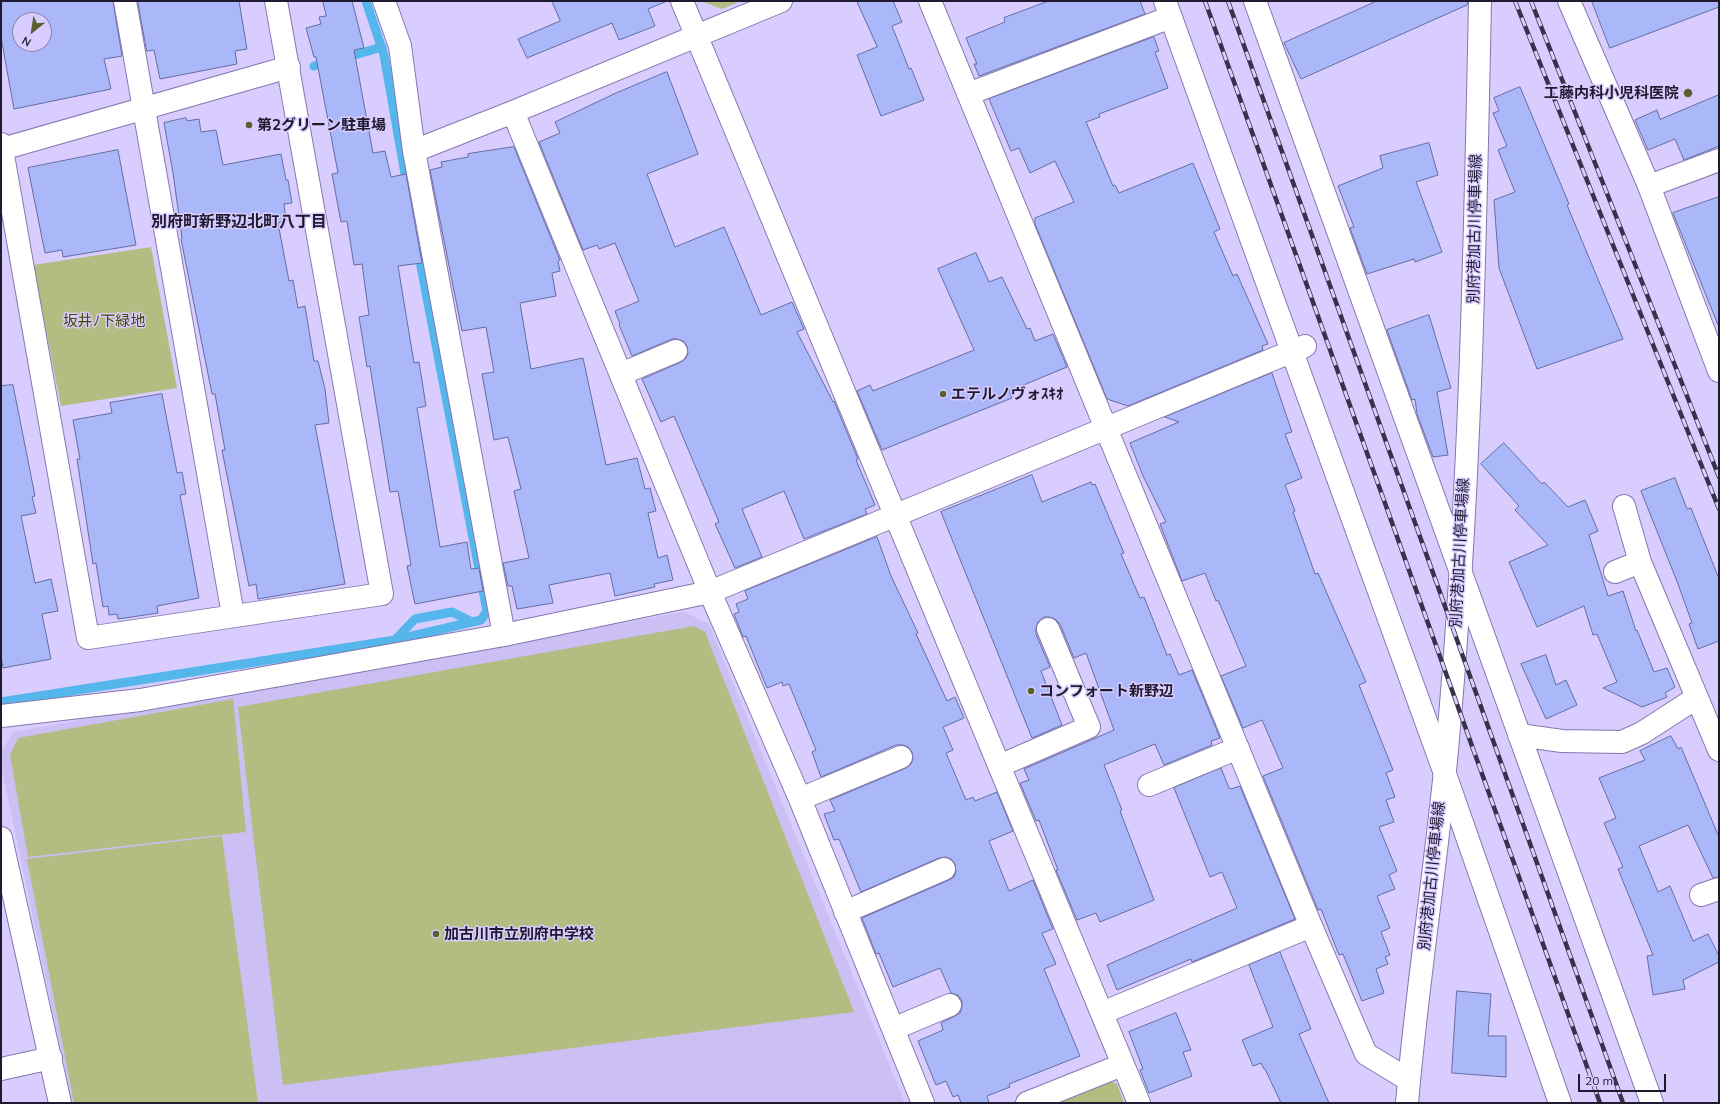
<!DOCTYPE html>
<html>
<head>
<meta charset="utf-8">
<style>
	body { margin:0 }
	#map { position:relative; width:1720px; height:1104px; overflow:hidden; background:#d8cdfe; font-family:Mulish,sans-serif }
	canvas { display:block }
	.frame { position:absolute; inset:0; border:2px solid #201a30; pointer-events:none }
	.north { position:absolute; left:12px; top:12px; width:40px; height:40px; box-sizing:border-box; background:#d8cdfe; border:1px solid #8e85ac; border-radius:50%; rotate:210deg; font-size:11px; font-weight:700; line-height:16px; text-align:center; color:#201a30 }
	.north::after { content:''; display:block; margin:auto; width:14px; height:18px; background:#595f2d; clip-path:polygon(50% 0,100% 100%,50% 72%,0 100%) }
	.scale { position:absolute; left:1578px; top:1074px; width:88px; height:18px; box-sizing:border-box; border:2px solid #201a30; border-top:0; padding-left:5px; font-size:12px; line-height:14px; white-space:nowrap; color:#201a30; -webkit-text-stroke:3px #d8cdfe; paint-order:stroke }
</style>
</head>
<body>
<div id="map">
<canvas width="1720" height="1104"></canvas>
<div class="frame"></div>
<div class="north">N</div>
<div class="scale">20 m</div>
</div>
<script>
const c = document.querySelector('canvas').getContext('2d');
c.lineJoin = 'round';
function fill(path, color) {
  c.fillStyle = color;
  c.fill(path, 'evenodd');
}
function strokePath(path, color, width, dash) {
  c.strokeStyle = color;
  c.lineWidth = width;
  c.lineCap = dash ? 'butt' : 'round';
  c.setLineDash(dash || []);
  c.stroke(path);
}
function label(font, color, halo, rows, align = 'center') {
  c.font = font + ' Mulish,"Noto Sans JP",sans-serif';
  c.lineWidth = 3;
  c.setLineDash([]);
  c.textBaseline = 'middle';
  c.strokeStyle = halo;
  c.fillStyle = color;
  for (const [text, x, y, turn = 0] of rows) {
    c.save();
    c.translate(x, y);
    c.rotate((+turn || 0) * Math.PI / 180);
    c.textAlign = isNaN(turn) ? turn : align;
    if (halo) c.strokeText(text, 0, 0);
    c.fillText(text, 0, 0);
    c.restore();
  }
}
const built = new Path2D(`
	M684,612l25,12 196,479h-833l-71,-338v-12l12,-21z`);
const green = new Path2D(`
	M701,1h40l-19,8z
	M151,247l26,141 -116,18 -28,-141z
	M694,626l11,6 149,380 -571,73 -45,-378z
	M233,699l13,133 -218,25 -18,-102 8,-17z
	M222,836l36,267h-184l-47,-244z
	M1105,1078l12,6 7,19h-79z`);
const stream = new Path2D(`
	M366,1l18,54 23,130
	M344,58l38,-11
	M314,66l15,-4
	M395,640l77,-18
	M1,702l394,-62 20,-21 37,-7 20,10 9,-2 6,-9 -69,-360`);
const building = new Path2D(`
	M1,1h112l9,55 -18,3 7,30 -97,20 -13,-72zM20,20h24v24h-24z
	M138,1h101l8,48 -12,2 2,13 -77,15 -6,-29 -7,1z
	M323,1h29l12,47 -10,2 19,103 12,-2 6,26 15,-3 16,89 -24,3 16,97 5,-1 7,44 -9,2 23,139 27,-5 4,27 8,-1 4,23 -68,13 -8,-38 4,-1 -13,-74 -8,1 -20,-126 -3,1 -8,-50 10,-2 -7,-51 -8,1 -7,-44 -6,1 -9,-48 6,-1 -22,-116h-2l-8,-29 15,-4 -2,-7 7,-1z
	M552,1h113v1l-17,7 7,17 -36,14 -7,-17 -85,35 -9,-19 42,-18z
	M857,1h36l9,21 -10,4 17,43 2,-1 13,32 -43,16 -24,-61 20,-8z
	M1049,1h91l5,13 -166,62 -5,-12h3l-11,-26 39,-16 -1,-4z
	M1377,1h91l-1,4 -166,74 -17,-36z
	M1592,1h127v6l-109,41z
	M1154,37l5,14 -4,1 13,36 -69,26 1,3 -14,5 27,64 2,-1 4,8 74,-30 27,66 -6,3 19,44 4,-2 31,70 -6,2 1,4 -135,56 -21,-7 -72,-175v-6l39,-16 -19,-41 -25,12 -11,-25 -8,3 -22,-52z
	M667,72l31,82 -51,20 28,73 49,-20 37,88 31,-13 12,27 -7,3 36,70 1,-1 24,58 -2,1 19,45 -10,4 2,5 -63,25 -20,-48 -42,18 20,48 -27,11 -20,-44 4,-2 -45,-106 -13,6 -19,-43 39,-17 5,-4 2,-5 -1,-7 -4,-5 -6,-2h-5l-40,17 -13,-31 1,-1 -5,-13 24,-10 -24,-58 -16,6 -2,-4 -14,5 -44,-108 21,-9 -5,-11 61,-29z
	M1520,87l49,117 -2,1 56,134 -86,30 -38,-101 -5,-68 21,-8 -17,-42 9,-4 -14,-33 6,-2 -5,-13z
	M1719,95v51l-35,14 -9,-21 -27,11 -13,-30 22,-10 3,9z
	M186,118l1,3 12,-2 2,13 15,-2 7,35 58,-11 5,26h2l4,23 -8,1 2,17 -8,2 11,58 4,-1 5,28 7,-2 9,55h4l7,28 4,34 -14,2 30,159 -87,15 -2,-15 -7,2 -27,-136h3l-10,-56h-3l-31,-155 1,-1 -9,-65 -9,-50z
	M1429,143l9,32 -22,7 26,70 -27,10 -1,-3 -47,15 -17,-46 4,-1 -16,-41 45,-18 -3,-12z
	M514,147l46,113 -2,1 2,10 -8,2 4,23 -36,7 11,66 52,-11 23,107 31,-7 8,31 5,-1 6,23 -8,2 10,45 9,-3 6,25 -19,4 1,3 -40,9 -5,-23 -61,12 4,18 -36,6 -5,-23h-4l-5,-23 26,-5 -15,-67 7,-2 -13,-52 -14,3 -12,-66 12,-2 -8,-45 -24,4 -32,-161 12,-3 -1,-5 27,-5v-3z
	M118,150l18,95 -73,12 -1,-7 -17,3 -17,-85z
	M1719,197v128h-1l-45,-112z
	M976,253l13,29 13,-5 25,52 3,-1 5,13 18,-7 14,33 -58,24 3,7 -130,52 -25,-59 13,-6 3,6 101,-41 -36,-81z
	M1429,315l22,73 -14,4 11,63 -15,2 -16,-43 -2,-15 -3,1 -25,-70z
	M1272,373l20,59 -7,2 17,44 -17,7 10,26 -2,1 22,62 3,-1 48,109 -7,3 34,85 -7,3 9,24 -9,3 8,22 -15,5 18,44 -8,4 6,14 -18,7 13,32 -9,4 9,23 -5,2 3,7 -12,5 8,24 -22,8 -19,-47 -4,1 -18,-46 -3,1 -55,-134 20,-8 -21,-48 -19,8 -22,-52 25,-10 -28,-66 -2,1 -11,-28 -23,8 -22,-57 6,-2 -23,-46 -13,-33 49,-21 -14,-5z
	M13,385l22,111 -3,1 4,16 -15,3 14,67 16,-4 7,32 -16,3 9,45 -48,9 -2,-12v-270z
	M162,394l15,79 5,-1 4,22 -6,1 19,103 -42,8 1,7 -40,6 -1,-5 -8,1 -1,-9 -5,1 -7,-44 -3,1 -16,-105h3l-7,-39 39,-7 -2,-10z
	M1504,443l38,41 2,-2 24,25 17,-7 13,31 -9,4 19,61 15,-5 13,40 1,-1 17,42 13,-4 8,19 -10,6 2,4 -25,10 -39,-19 14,-6 -20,-48 -4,1 -9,-29 -47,21 -28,-65 39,-17 -33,-35 4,-4 -38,-42z
	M1032,475l10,27 49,-20 1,3 3,-1 29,69 -3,1 19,44 4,-1 23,58 3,-1 9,21 13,-5 28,68 -9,3 1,4 -48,20 -9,-21 -51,21 18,45 -2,1 34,89 -54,22 -4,-9 -19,7 -21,-50h2l-19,-50 -3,1 -16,-38 9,-3 -5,-11 90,-39 -28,-77 -12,5 -14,-34 -5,-5 -6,-2h-5l-6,5 -2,6v6l14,33 -9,4 21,54 -30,13 -91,-226z
	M1675,478l12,31 4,-1 28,71v62l-21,8 -9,-25 3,-1 -14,-39 -37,-93z
	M877,537l14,39 27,57 -2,1 31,67 8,-4 9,21 -21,9 10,23 -7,3 20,47 7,-3 2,4 22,-9 16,39 -24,10 20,50 24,-11 20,49 -11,4 14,31 -12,5 36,87 -71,28 1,3 -23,9 2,7h-28l-3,-8 -5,2 -7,-16 -10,4 -18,-44 25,-11 -2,-7 14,-7 5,-3 2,-6v-6l-4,-6 -7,-2 -11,-25 -47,19 -14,-34 -3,1 -14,-36 87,-38 5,-3 2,-6 -1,-7 -4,-5 -5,-2 -7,1 -78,34 -22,-53 -5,1 -10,-26 11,-3 -5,-11 76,-32 5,-4 2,-5 -1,-7 -4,-5 -5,-2h-7l-75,32 -9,-25 4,-2 -27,-66 -6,2 -1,-4 -15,6 -21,-52 -3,1 -9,-23 5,-2 -3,-8 12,-5 -3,-8z
	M1546,655l10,30 10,-5 11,25 -31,14 -25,-55z
	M1671,736l7,13 3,-2 38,90v40l-6,1 -25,-53 -49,21 19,46 12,-6 23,55 15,-7 11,22v6l-36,18 2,9 -32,6 -6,-39 6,-1 -35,-86 5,-2 -19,-44 12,-5 -17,-40 46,-18 -5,-9z
	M1221,768l8,20 2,1 9,-3 55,133 -103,43 -1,-3 -74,31 -10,-25 130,-57 -15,-36 -12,5 -36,-89z
	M1280,952l31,77 -12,5 30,69h-48l-16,-34h-1l-3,-6 -8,3 -11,-26 31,-13 -24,-62z
	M1457,991l34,3 -3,42h18v41l-54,-4z
	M1176,1013l15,37 -8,2 9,24 -43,17 -9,-23 3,-1 -14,-37z`);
const minor = new Path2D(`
	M125,1l108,614
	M384,1l16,45 14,105 90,484
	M682,1l457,1102
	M930,1l381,925 55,128 43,26
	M1165,1l279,770 116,332
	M1255,1l397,1102
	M1569,1l80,185 70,185
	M968,94l203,-77
	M513,112l197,480 90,207 123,304
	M1,144l87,494 294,-44 -106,-593
	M2,149l287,-82
	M414,151l99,-39 268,-111
	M1649,186l70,-26
	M621,374l55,-23
	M1624,506l16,56 79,188
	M1615,572l25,-10
	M1,716l139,-16 364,-65 206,-43 595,-246
	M1519,735l43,6 60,1 20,-9 54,-35
	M999,766l90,-39 -41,-98
	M1149,785l89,-37
	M800,799l101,-42
	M1,838l59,265
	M1701,895l18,-6
	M845,912l99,-43
	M1102,1013l209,-87
	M893,1029l57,-24
	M1,1069l50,-11
	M1027,1103l95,-38`);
const secondary = new Path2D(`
	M1407,1103c10,-118 29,-235 40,-353 23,-249 28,-499 33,-749`);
const rail = new Path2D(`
	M1205,1l395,1102
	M1228,1l395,1102
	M1515,1l204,508
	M1531,1l188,476`);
const markers = [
	[1688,93,5,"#595f2d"],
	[249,125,4,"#595f2d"],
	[943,394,4,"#595f2d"],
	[1031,691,4,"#595f2d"],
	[436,934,4,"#595f2d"]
];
const poiNames = [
	["工藤内科小児科医院",1679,93,"right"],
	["第2グリーン駐車場",257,125],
	["エテルノヴォｽｷｵ",951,394],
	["コンフォート新野辺",1039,691],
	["加古川市立別府中学校",444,934]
];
const streetNames = [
	["別府港加古川停車場線",1475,229,-89],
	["別府港加古川停車場線",1460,553,-87],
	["別府港加古川停車場線",1432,876,-84]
];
const parkNames = [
	["坂井ﾉ下緑地",104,321]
];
const neighbourhoodNames = [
	["別府町新野辺北町八丁目",239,222]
];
fill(built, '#cbbff3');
fill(green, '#b3bc81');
strokePath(stream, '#54b6eb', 9);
fill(building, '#aab8fa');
strokePath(building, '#636da2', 1);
strokePath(minor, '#8577af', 24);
strokePath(secondary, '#8577af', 24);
strokePath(minor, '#fff', 22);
strokePath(secondary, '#fff', 22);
strokePath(rail, '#37314a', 4.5);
strokePath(rail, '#d8cdfe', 3, [9]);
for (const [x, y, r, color] of markers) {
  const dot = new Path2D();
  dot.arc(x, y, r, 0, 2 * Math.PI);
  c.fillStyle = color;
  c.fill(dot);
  strokePath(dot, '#d8cdfe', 1.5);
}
label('bold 15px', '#201a30', '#d8cdfe', poiNames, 'left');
label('15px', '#201a30', '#d8cdfe', streetNames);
label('15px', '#434a00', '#d8cdfe', parkNames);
label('bold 16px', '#201a30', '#d8cdfe', neighbourhoodNames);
</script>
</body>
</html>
